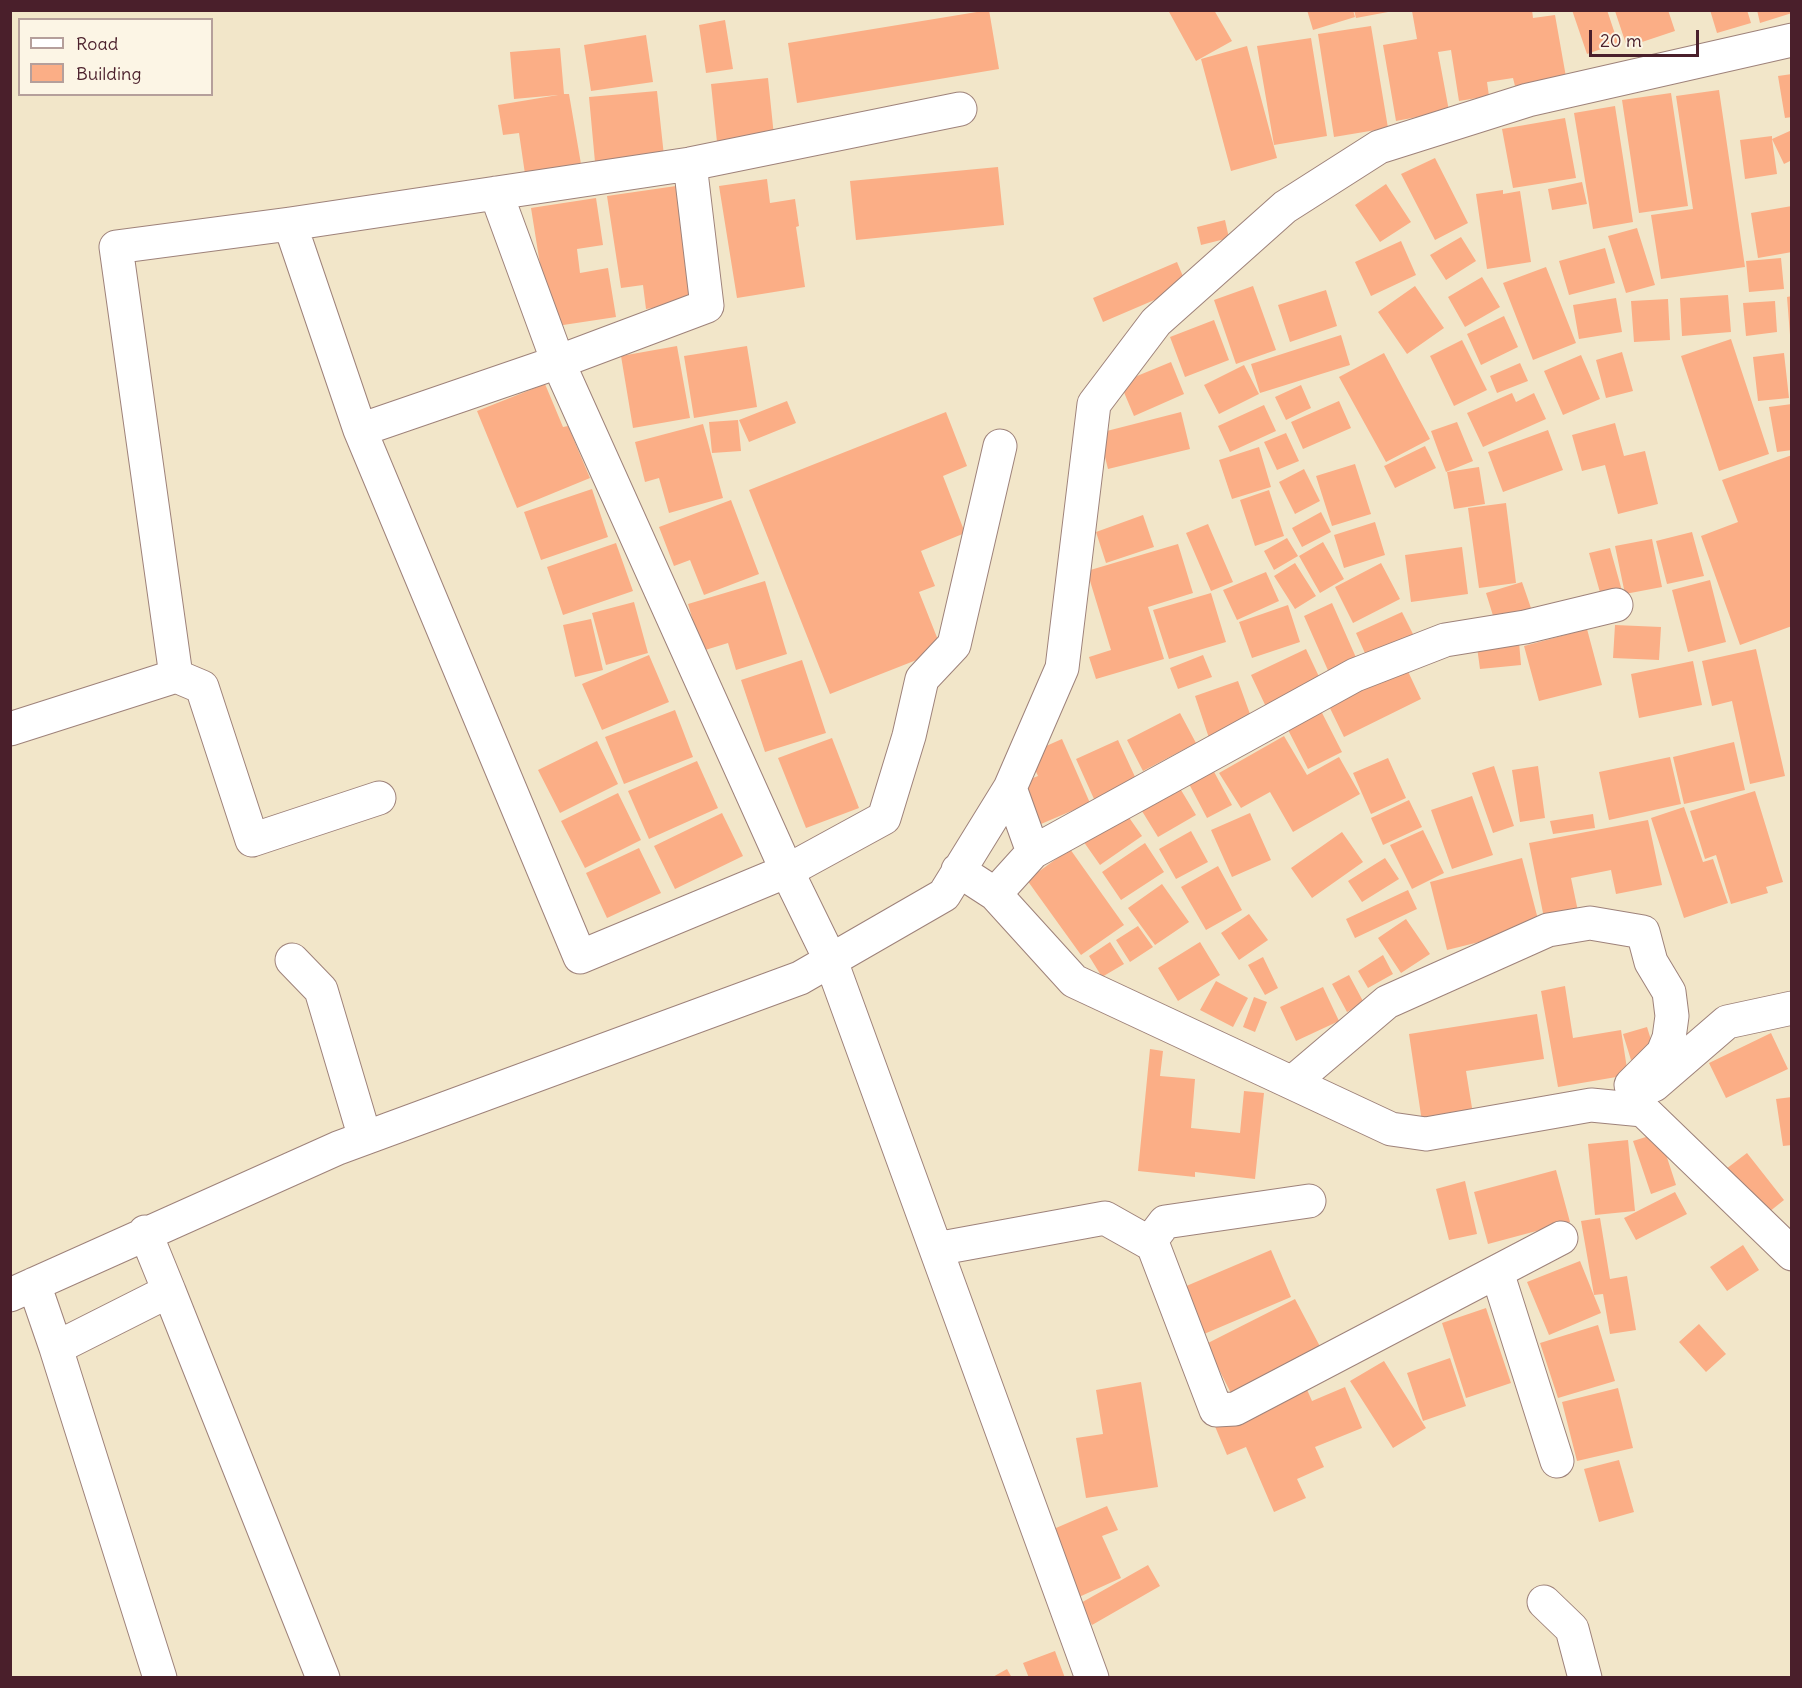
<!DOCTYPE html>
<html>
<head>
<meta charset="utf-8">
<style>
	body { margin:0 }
	#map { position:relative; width:1802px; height:1688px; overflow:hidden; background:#f2e6c9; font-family:Delius,sans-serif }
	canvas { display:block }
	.frame { position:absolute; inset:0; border:12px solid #4a1f2b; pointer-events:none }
	.legend { position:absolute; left:18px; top:18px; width:195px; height:78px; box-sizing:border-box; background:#fcf5e5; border:2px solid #b59f9b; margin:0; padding:8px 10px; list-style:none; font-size:18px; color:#4a1f2b }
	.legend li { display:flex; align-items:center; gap:12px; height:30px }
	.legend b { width:30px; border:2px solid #b59f9b }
	.scale { position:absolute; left:1589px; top:30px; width:110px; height:27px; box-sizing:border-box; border:3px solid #4a1f2b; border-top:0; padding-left:8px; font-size:18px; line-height:21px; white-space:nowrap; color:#4a1f2b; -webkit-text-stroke:4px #fcf5e5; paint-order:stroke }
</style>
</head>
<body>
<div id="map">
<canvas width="1802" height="1688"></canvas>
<div class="frame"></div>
<ul class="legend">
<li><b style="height:8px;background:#fff"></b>Road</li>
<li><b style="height:16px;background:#fbae86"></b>Building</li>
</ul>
<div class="scale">20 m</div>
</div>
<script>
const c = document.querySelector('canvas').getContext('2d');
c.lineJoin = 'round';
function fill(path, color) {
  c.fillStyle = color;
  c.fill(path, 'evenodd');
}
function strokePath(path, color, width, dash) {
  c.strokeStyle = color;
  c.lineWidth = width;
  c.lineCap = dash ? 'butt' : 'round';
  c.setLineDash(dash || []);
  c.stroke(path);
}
const building = new Path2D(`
	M989,10l10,59 -202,34 -9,-60z
	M1168,10h46l18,31 -36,20z
	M1307,10h46l2,7 -42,13z
	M1354,10h34v2l-32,6z
	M1532,10l1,8 22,-3 11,62 -51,9 -2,-8 -26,4 2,14 -30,5 -8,-51 -13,2 11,59 -53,10 -13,-76 34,-6 -5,-28z
	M1572,10h35l11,33 -31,11z
	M1668,10l7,21 -48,16 -12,-36z
	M1710,10h37l4,13 -34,10z
	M1757,10h35v3l-32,10z
	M725,20l8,49 -27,4 -7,-48z
	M1371,26l17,102 -54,9 -16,-103z
	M646,35l7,47 -62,9 -7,-46z
	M1311,38l16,98 -53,9 -17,-99z
	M1247,46l30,112 -46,13 -30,-112z
	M560,48l4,46h5l12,70 -56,10 -6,-41 -16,2 -5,-30 60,-10 -44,4 -4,-47z
	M1792,74v43l-7,1 -7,-42z
	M768,78l6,58 -57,6 -6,-58z
	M1719,90l26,177 -84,12 -10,-64 42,-6 -17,-113z
	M657,91l7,65 -69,6 -6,-65z
	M1671,93l17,113 -49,7 -17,-113z
	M1615,106l18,116 -40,7 -19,-116z
	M1565,118l11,60 -63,10 -11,-59z
	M1792,130v30l-8,4 -12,-25 5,35 -32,5 -5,-39 32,-4v3z
	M1435,158l33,65 -33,17 -34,-66z
	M998,167l6,58 -148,15 -6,-59z
	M767,179l3,24 25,-4 4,27 -3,1 9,60 -68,11 -18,-112z
	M1582,182l5,22 -35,6 -4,-21z
	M1386,184l25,38 -31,20 -25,-37z
	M676,186l16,116 -46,7 -3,-24 -22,3 -14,-92z
	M1503,190v4l17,-3 11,71 -44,7 -11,-75z
	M596,198l7,47 -26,4 3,24 28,-5 8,49 -66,10 -19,-119z
	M1792,206v46l-34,6 -7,-45z
	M1225,220l4,18 -28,7 -4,-18z
	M1637,228l18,57 -29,8 -18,-57z
	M1461,237l15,24 -30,19 -16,-25z
	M1401,241l15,34 -45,21 -16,-34z
	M1605,248l10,35 -46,12 -10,-34z
	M1781,258l3,31 -35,3 -3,-31z
	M1177,262l10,24 -84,36 -10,-24z
	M1546,267l30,76 -43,17 -30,-77z
	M1482,277l18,30 -35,20 -17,-30z
	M1253,286l23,64 -40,14 -22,-64z
	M1415,286l29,42 -37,26 -29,-42z
	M1326,290l11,36 -47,16 -12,-37z
	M1728,295l3,37 -49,4 -2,-38z
	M1792,296v39h-2l-3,-38z
	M1616,298l6,34 -43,7 -6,-34z
	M1668,299l2,41 -36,2 -3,-41z
	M1775,301l2,31 -31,4 -3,-33z
	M1504,316l14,31 -37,18 -14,-31z
	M1214,320l15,40 -44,17 -15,-40z
	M1341,335l9,30 -90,28 -9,-29z
	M1731,339l38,115 -50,17 -38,-115z
	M1462,340l25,50 -33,16 -24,-50z
	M677,346l13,72 -57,10 -12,-72z
	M747,346l10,61 -63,11 -10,-62z
	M1622,352l11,39 -27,7 -10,-38z
	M1384,353l46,86 -44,23 -47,-85z
	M1784,353l5,45 -31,3 -5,-44z
	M1581,355l19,44 -37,16 -19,-44z
	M1171,362l13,32 -50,22 -14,-33z
	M1520,363l8,18 -31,12 -7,-17z
	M1244,365l15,29 -40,20 -15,-29z
	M545,384l18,43 5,-1 22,52 -73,30 -40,-97z
	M1301,385l10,23 -25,12 -11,-23z
	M1512,393l4,9 18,-9 12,26 -63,28 -16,-34z
	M787,401l9,22 -47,19 -10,-22z
	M1339,401l12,27 -48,21 -12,-27z
	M1792,404v46l-15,2 -8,-45z
	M1264,405l12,26 -46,21 -12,-26z
	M946,412l21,54 -24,10 22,57 -44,18 14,35 -16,6 23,58 -112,44 -81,-204z
	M1181,412l9,37 -82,20 -9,-36z
	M738,420l3,31 -29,2 -3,-31z
	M1457,422l16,39 -27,11 -15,-41z
	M1615,423l9,33 21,-5 13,53 -40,10 -13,-49 -23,6 -10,-36z
	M703,424l20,74 -54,15 -10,-35 -14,4 -10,-40z
	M1548,430l15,40 -60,22 -15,-40z
	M1286,433l13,28 -22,9 -13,-28z
	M1425,446l11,22 -41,20 -11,-22z
	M1259,447l12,40 -39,12 -13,-39z
	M1792,455v171l-52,19 -39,-109 37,-14 -16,-42z
	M1355,464l16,50 -39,12 -16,-50z
	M1479,467l6,37 -31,5 -7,-37z
	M1304,469l16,32 -25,13 -16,-32z
	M592,489l16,48 -67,23 -17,-48z
	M1269,490l15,46 -29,10 -15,-46z
	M731,500l28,74 -55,21 -14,-35 -16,6 -15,-39z
	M1506,503l10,80 -37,5 -11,-80z
	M1321,512l10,20 -29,15 -10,-19z
	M1143,515l11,32 -48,16 -10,-31z
	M1375,522l10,33 -41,13 -10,-33z
	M1208,524l25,58 -22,9 -25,-58z
	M1692,532l12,44 -37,8 -11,-43z
	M1287,538l11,18 -24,14 -10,-19z
	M1652,539l10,48 -37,7 -10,-48z
	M1323,542l21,37 -24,14 -21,-37z
	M616,543l17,48 -70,24 -16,-48z
	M1178,544l15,49 -45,14 16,52 -68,20 -7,-22 22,-7 -24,-79z
	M1462,547l6,47 -57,8 -6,-47z
	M1610,548l14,50 -21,5 -14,-50z
	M1295,563l21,33 -21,13 -21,-33z
	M1381,563l19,36 -47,24 -18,-36z
	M1266,572l13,29 -42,19 -14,-30z
	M1710,580l16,62 -38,10 -16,-62z
	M765,581l22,73 -51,16 -8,-27 -26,8 -14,-47z
	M1522,582l10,29 -37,11 -9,-29z
	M1211,593l15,49 -57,17 -16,-49z
	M634,602l14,51 -42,12 -14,-52z
	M1332,603l26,59 -28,13 -26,-59z
	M1288,605l12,37 -48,16 -13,-36z
	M1402,612l13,26 -47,22 -12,-27z
	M591,619l12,51 -28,7 -12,-52z
	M1615,625l46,2 -2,33 -46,-2z
	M1587,629l15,56 -63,16 -15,-55z
	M1519,642l2,23 -41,4 -3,-22z
	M1306,649l16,34 -55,26 -16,-34z
	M1756,649l29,127 -35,8 -18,-83 -20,5 -10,-45z
	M649,655l20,47 -67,28 -20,-46z
	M1203,655l9,22 -34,12 -8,-21z
	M802,660l24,73 -61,19 -24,-72z
	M1693,661l9,44 -63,13 -8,-44z
	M1404,663l17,36 -77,38 -18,-37z
	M1238,681l16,44 -44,16 -15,-45z
	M1318,705l24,47 -34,17 -24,-47z
	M675,710l18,47 -69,27 -19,-47z
	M1180,713l16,30 -53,28 -16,-31z
	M1284,736l23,39 32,-18 21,37 -67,38 -23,-40 -29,16 -22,-35z
	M832,738l27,70 -53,20 -28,-70z
	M1062,739l28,64 -49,21 -18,-42 15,-6 -10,-22z
	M1118,740l18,39 -42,20 -18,-40z
	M597,741l21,43 -58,29 -22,-43z
	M1734,742l11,48 -61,14 -11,-47z
	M1670,757l11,47 -72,16 -10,-48z
	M1388,758l18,40 -35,16 -18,-41z
	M697,761l21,47 -69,31 -21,-48z
	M1494,766l20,60 -21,7 -21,-60z
	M1538,766l7,52 -25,4 -8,-52z
	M1212,768l20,37 -25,13 -19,-36z
	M1175,780l21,35 -38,22 -21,-34z
	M1755,791l28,91 -17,5 2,6 -37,11 -15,-49 -11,4 -15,-48z
	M618,793l23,47 -56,28 -24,-47z
	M1472,796l21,59 -41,14 -21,-59z
	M1409,800l13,27 -39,18 -12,-27z
	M1684,807l19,55 10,-3 15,44 -44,15 -33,-100z
	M1123,809l19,27 -42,29 -19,-27z
	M722,813l21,43 -68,33 -21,-43z
	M1250,813l21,47 -39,17 -21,-47z
	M1593,814l2,14 -42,6 -3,-13z
	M1648,820l14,65 -46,9 -5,-24 -40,8 8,38 -34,7 -16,-80z
	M1423,830l21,43 -32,16 -22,-44z
	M1191,831l17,31 -32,17 -17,-30z
	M1342,832l21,30 -51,36 -21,-30z
	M1145,843l19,29 -43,28 -19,-28z
	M639,848l22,45 -54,25 -21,-45z
	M1070,849l54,76 -43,30 -54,-75z
	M1385,858l14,21 -37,23 -14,-21z
	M1522,858l18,69 -93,23 -17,-68z
	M1218,866l24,44 -36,20 -25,-43z
	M1162,884l27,38 -34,23 -27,-37z
	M1408,890l9,19 -62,29 -9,-19z
	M1249,914l19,26 -29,20 -18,-27z
	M1406,919l24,35 -29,19 -23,-35z
	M1138,926l15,21 -23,15 -14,-22z
	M1110,942l14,22 -22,13 -13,-21z
	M1200,942l20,33 -42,26 -20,-33z
	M1383,955l10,19 -25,14 -10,-17z
	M1263,957l15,31 -13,7 -17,-30z
	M1349,975l15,28 -17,9 -15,-28z
	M1216,981l32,17 -15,29 -33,-17z
	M1565,986l8,52 48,-8 7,45 -70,12 -17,-96z
	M1323,987l16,34 -43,20 -16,-34z
	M1254,997l13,5 -12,30 -12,-5z
	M1537,1014l7,45 -78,12 7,43 -51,8 -13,-88z
	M1647,1027l8,26 -24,7 -8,-26z
	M1771,1033l17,36 -62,29 -17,-35z
	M1150,1049l13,2 -3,25 35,3 -4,49 49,5 4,-42 20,2 -9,86 -60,-7v5l-57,-6z
	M1792,1097v48l-9,1 -7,-47z
	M1659,1133l17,52 -25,9 -18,-53z
	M1628,1140l7,71 -40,4 -7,-71z
	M1747,1153l37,47 -25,20 -37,-48z
	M1556,1170l14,52 -82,22 -14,-52z
	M1465,1181l12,53 -28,6 -13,-51z
	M1675,1192l12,22 -51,26 -12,-22z
	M1600,1218l10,61 17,-3 9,54 -26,4 -7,-40 -9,1 -13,-74z
	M1743,1245l16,25 -32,21 -17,-24z
	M1271,1250l20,47 -87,37 -20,-47z
	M1580,1261l21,52 -52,22 -22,-53z
	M1295,1299l30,57 -90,45 -29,-57z
	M1486,1308l25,75 -45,15 -24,-75z
	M1699,1324l27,30 -20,18 -27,-30z
	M1598,1325l17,56 -57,17 -18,-55z
	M1450,1358l16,48 -43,15 -16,-48z
	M1384,1361l42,67 -33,20 -43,-67z
	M1141,1382l17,105 -72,11 -10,-60 27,-4 -7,-44z
	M1305,1385l7,16 33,-14 17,41 -47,19 9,20 -27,12 9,19 -32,14 -28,-65 -19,8 -13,-31z
	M1618,1388l15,60 -56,13 -15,-59z
	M1619,1460l15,52 -35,10 -15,-53z
	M1107,1506l11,24 -16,6 19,42 -42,19 -30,-66z
	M1148,1565l12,21 -68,39 -13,-21z
	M1055,1651l10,27h-36l-6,-15z
	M1007,1669l5,9h-21z`);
const minor = new Path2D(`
	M496,193l62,169 149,-56 -17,-142
	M290,224l70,206
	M1000,446l-46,199 -32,34 -13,57 -25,82 -97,53 -207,86 -220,-527 198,-68 229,509 44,90 261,717
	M176,676l26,11 50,153 127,-42
	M10,729l166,-53 -60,-429 174,-23 400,-60 270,-55
	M1033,852l322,-177 90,-35 80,-13 91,-22
	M958,870l37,24 79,87 317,148 35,5 165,-29 52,5 149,144
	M995,894l38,-42 -23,-64
	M292,960l29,30 44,148
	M1294,1081l93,-79 161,-72 42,-7 53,9 8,30 18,30 3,24 -3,22 -6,15 -32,32 12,25
	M1654,1085l73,-63 65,-14
	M145,1232l24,59 -113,57 104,330
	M1149,1243l16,-21 144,-21
	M936,1249l169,-31 48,27 63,165 19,-1 326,-171
	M1497,1272l60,189
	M34,1284l22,64
	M169,1291l154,387
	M10,1295l328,-147 462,-170 144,-83 66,-107 52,-120 32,-264 62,-82 129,-115 94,-60 149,-47 264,-60
	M1544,1602l28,27 13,49`);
fill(building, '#fbae86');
strokePath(minor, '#9e827a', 35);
strokePath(minor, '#fff', 33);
</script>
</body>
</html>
